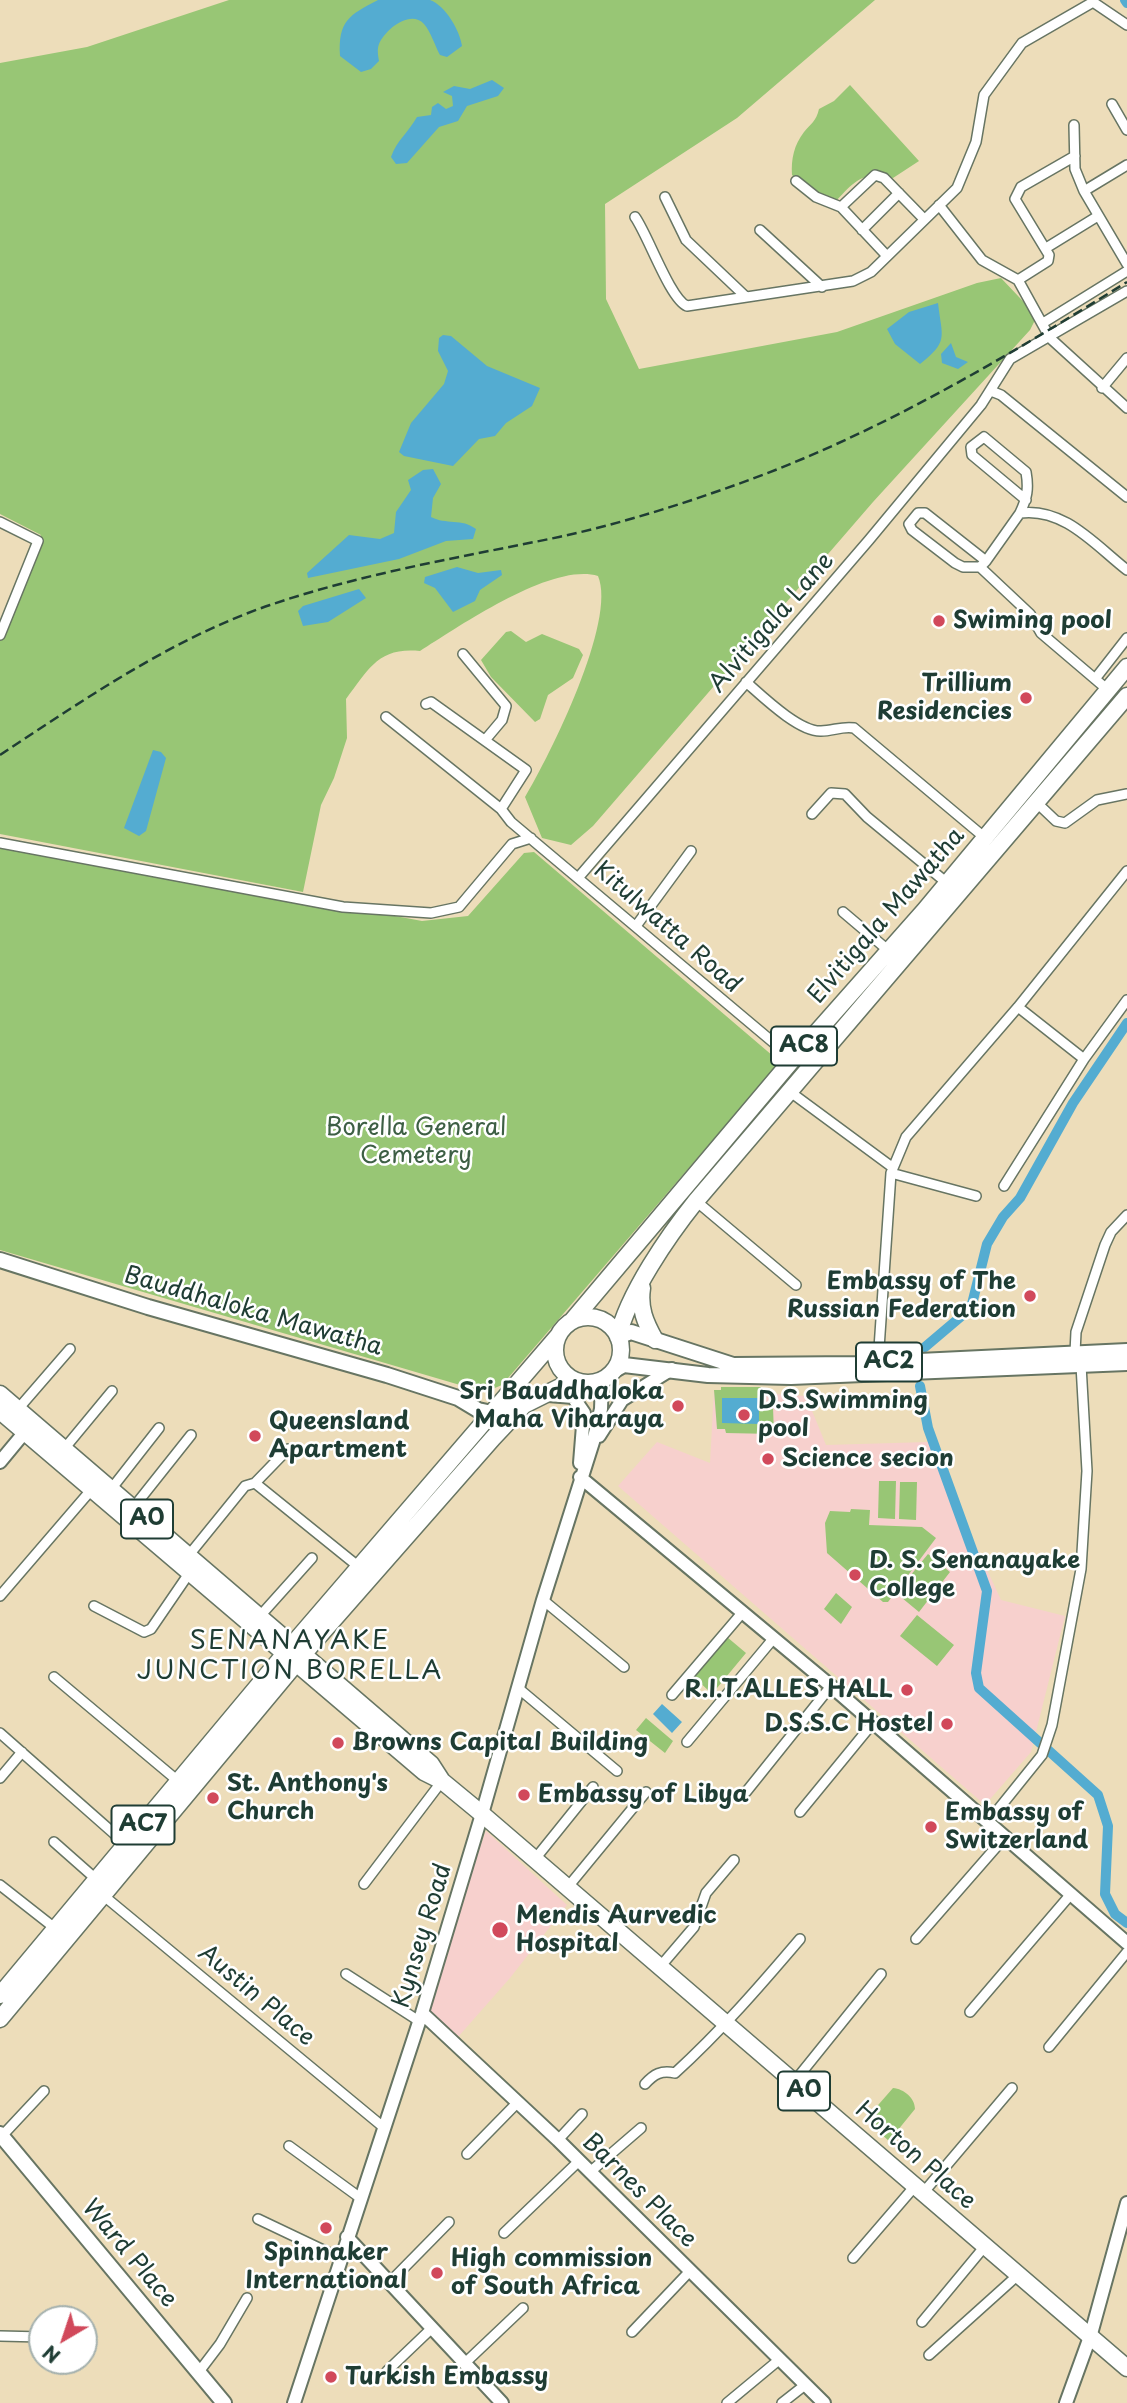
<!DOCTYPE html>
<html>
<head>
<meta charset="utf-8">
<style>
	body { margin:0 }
	#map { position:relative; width:1127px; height:2403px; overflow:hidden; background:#edddba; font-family:"Playpen Sans",sans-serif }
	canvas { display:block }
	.north { position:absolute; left:28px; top:2305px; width:70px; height:70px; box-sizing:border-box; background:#fff; border:2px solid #a5b1ae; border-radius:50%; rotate:219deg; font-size:19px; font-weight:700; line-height:28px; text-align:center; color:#1f3d34 }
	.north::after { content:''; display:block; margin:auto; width:24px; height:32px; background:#d1495b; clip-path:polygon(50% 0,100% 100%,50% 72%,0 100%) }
</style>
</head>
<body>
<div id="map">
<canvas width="1127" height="2403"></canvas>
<div class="north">N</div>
</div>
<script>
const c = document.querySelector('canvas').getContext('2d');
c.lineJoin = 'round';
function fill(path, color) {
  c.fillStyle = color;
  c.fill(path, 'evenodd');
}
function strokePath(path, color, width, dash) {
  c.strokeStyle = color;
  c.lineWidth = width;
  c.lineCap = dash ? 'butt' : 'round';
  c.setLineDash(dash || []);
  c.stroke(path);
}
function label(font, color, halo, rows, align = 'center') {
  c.font = font + ' "Playpen Sans",sans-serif';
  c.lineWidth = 5;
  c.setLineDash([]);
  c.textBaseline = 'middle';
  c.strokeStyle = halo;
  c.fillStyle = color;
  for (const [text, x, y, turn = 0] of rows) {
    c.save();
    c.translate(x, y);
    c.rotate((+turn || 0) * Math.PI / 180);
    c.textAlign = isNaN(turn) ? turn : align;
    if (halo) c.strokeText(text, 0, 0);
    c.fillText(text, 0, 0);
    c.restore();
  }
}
const built = new Path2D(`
	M714,1390l92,6 20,49 102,-3 73,158 64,16 -34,136 -46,53 -367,-319 39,-44 53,21z
	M486,1831l81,74 -57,73 -52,59 -29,-27 29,-101z`);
const green = new Path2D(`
	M229,0h646l-138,118 -132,86 1,95 33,70 198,-37 140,-49 24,-5 36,38 -7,14 -157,172 -280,324 -22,19 -29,-7 -17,-41c25,-42 92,-176 73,-221 -46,-14 -138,50 -178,75 -42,-4 -51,18 -74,48l1,39 -13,40 -13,27 -18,87 -303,-58v-200l41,-99 -41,-21v-451l87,-16z
	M850,85l69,76 -26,17c-31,-8 -38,3 -59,25l-21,-9 -21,-19c-1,-16 2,-30 12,-43 7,-9 12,-10 15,-23l15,-8z
	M511,631l15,11 16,-8 37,15 4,6 -10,23 -25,17 -8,24 -5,3 -44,-45 -10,-17 25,-28z
	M0,842l422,79 46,-5 56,-63 10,-1 246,210 -278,323 -12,5h-13l-477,-140z
	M721,1387h40v20h12l1,27 -48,-1 -1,-4h-8l-3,-39h7z
	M879,1481h17l-1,38 -17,-1z
	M900,1482h17l-1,38 -17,-1z
	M851,1509l19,1 -1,15 53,2 14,11 -48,64h-5l-56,-49 -2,-30 5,-12 20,1z
	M928,1554l22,18 -31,40 -23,-19z
	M836,1593l16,14 -11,17 -17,-15z
	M917,1615l37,30 -17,21 -37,-30z
	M727,1637l19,16 -34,41 -19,-18z
	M646,1718l27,23 -8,12 -29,-23z
	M893,2088c11,1 22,10 22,21l-26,32 -24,-21z`);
const water = new Path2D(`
	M378,0c15,0 38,0 52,0 16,6 30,31 32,46l-15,11 -7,-2c-5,-9 -9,-23 -16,-31 -14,-15 -39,6 -45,20 -2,5 -1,11 0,17l-8,8 -10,3 -21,-16c-2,-35 9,-41 38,-56z
	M492,80l12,8 -6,8 -31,10 -9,15 -19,6 -32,36 -11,1 -5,-7c6,-17 17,-24 26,-40l14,-2 1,-8 6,-4 8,6 7,-3 -1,-10 -9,-4 11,-6 16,3z
	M938,303c4,35 11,38 -18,61l-25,-20 -8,-15 22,-17z
	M443,335l8,1 36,30 53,22 -8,18 -26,17 -11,13 -16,3 -26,27 -49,-10 -5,-4 12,-29 33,-39 4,-13 -10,-20 1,-13z
	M951,343l5,14 12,5 -10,7 -16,-6 -1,-9z
	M433,469l8,15 -8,14 -2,19c15,8 31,1 45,12l-3,10 -27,2 -47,18 -91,19 -1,-5 42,-38 31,4 14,-6 2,-21 15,-22 -3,-10 15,-10z
	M457,567l21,6 23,-3 1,5 -22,15 -5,11 -22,11 -18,-24 -11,-5 1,-6z
	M359,589l7,9 -38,24 -25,4 -5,-15 5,-5z
	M153,750l8,2 5,6 -20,73 -7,5 -15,-8z
	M722,1398h37v26l-37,-1z
	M662,1704l20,18 -10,11 -19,-19z`);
const canal = new Path2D(`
	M1125,0l2,3
	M925,1347l46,-39 16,-64 16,-27 17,-19 53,-95 54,-80
	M920,1386l8,42 59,163 -11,82 3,15 119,107 10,31 -3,68 10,20 12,9`);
const street = new Path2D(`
	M1112,104l15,26
	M1074,125l1,44 9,22
	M1127,165l-43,26 43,73
	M796,181l20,16 25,10 46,49
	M665,197l21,43 59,56
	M939,205l43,55 36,20 32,58 77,70
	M841,207l34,-32 9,3 39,40
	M635,217c13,18 35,82 52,89l166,-25 18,-9 86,-84 19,-46 8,-47 38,-52 71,-41 34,23
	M760,230l62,57
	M862,230l37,-37
	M1046,248l52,-32
	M1018,280l30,-19 1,-6 -34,-56 6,-12 54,-31
	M1043,323l84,-52
	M1102,388l25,-30
	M991,391l10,4 126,102
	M1020,513c7,-15 9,-24 6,-41l-42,-35 -13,10 1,8 54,45
	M0,522l38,19 -38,94
	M986,561l-61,-48h-7l-9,11 3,6 43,33 8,4h17l6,-6 34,-48c44,-6 75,32 107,57
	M980,567l50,47 11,19 67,57
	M463,654l43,52 -4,14 -16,19
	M1095,679l32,-41
	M746,682c16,14 53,50 75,49 12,0 21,-5 33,-3l130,109
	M426,704l5,-2 95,68 -25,39
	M386,717l115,92 10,13 282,237
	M1036,802l20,19 9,2 32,-23 30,-6
	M812,814l19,-21 14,1 22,23 80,66
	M0,843l343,64 88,6 28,-6 53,-63 19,-6
	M578,878l291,-338 112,-135 29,-46 117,-68
	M843,912l46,39
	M636,926l55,-75
	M1018,1007l66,52
	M789,1091l103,76
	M891,1173l85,23
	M1004,1186l80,-127 43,-59
	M696,1201l100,84
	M1075,1353l1,-21 29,-87 6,-13 16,-17
	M878,1363l13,-190 15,-36 112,-130 109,-136
	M18,1409l52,-60
	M64,1449l48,-58
	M255,1483l33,-34
	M112,1488l47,-60
	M133,1508l58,-73
	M189,1555l56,-69 10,-3 104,84
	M0,1596l92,-107
	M543,1600l81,67
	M94,1606l50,26 7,-3 39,-57
	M260,1616l52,-58
	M54,1677l124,104
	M518,1688l99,83
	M672,1695l70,-82
	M0,1733l127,112
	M687,1742l86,-103
	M0,1778l22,-26
	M746,1792l85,-106
	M800,1812l73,-89
	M988,1822l54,-67 10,-30 29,-156 6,-98 -6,-106
	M54,1842l43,38
	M535,1859l58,-72
	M364,1884l78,-103
	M0,1885l56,44
	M567,1888l79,-96
	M104,1896l278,230
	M916,1939l89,-102
	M659,1968l35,-41 12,-34 28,-33
	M346,1974l73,47
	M970,2012l101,-118
	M1049,2047l78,-95
	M794,2082l87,-108
	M645,2084c9,-10 16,-14 30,-11 46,-42 85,-87 125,-134
	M2,2136l42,-45
	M558,2140l24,-26
	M289,2146l70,51
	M467,2154l51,-52
	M590,2172l51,-44
	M923,2193l89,-105
	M258,2219l82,39
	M504,2233l75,-72
	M853,2258l62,-72
	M389,2283l60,-61
	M922,2322l63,-76
	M632,2332l58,-61
	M0,2336l42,1
	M929,2355l89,-80
	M465,2363l58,-55
	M387,2371l45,-43
	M198,2373l22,-29 27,-46
	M727,2403l53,-44
	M782,2403l23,-18`);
const secondary = new Path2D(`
	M548,1395l25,2 11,16 -4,50
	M599,1436l23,-36 50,-31
	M0,1462l24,-29
	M580,1477l251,209 296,257
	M422,2013l136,127 266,263
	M347,2237l155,166
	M294,2403l128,-390 60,-199 61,-214 50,-158 8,-33 1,-29
	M1066,2403l25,-69 36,-131`);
const primary = new Path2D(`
	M0,1260l148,47 239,68 71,23 20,12 14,3 36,-13
	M618,1337l13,-5 102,33 124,-1 270,-13
	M615,1370l9,-5 84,10 83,2 336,-14
	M0,2134l224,269`);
const highway = new Path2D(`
	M642,1288c-3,20 3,34 13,52
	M555 1350a33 33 0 1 1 66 0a33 33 0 1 1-66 0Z
	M572,1321l221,-262 131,-148 203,-244
	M618,1337c10,-43 50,-101 78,-136l431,-505
	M0,1394l431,370 11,17
	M0,1411l424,361 18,9 40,33 645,554
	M0,1995l293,-351 265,-308
	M0,2019l313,-376 180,-205 31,-33 50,-25`);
const rail = new Path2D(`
	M0,755c85,-56 173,-117 270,-150 94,-32 192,-48 289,-68 60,-13 121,-32 179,-53 138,-49 265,-125 389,-202`);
const markers = [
	[939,621,7,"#d1495b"],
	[1026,698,7,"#d1495b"],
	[1030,1296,7,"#d1495b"],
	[678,1406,7,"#d1495b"],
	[744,1415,7,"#d1495b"],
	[255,1436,7,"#d1495b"],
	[768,1459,7,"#d1495b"],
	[855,1575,7,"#d1495b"],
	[907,1690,7,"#d1495b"],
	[947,1724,7,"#d1495b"],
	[338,1743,7,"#d1495b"],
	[524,1795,7,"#d1495b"],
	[213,1798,7,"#d1495b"],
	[931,1827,7,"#d1495b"],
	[500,1930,9,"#d1495b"],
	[326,2228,7,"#d1495b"],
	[437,2273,7,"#d1495b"],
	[331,2377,7,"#d1495b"]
];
const shields = [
	[804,1046,66],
	[889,1362,66],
	[147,1519,52],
	[143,1825,63],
	[804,2091,52]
];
const shieldNames = [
	["AC8",804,1046],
	["AC2",889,1362],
	["A0",147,1519],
	["AC7",143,1825],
	["A0",804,2091]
];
const poiNames = [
	["Swiming pool",953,621],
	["Trillium",1012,684,"right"],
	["Residencies",1012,712,"right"],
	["Embassy of The",1016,1282,"right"],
	["Russian Federation",1016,1310,"right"],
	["Sri Bauddhaloka",664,1392,"right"],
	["Maha Viharaya",664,1420,"right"],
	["D.S.Swimming",758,1401],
	["pool",758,1429],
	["Queensland",269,1422],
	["Apartment",269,1450],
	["Science secion",782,1459],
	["D. S. Senanayake",869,1561],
	["College",869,1589],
	["R.I.T.ALLES HALL",893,1690,"right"],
	["D.S.S.C Hostel",933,1724,"right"],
	["Browns Capital Building",352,1743],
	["St. Anthony's",227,1784],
	["Church",227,1812],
	["Embassy of Libya",538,1795],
	["Embassy of",945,1813],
	["Switzerland",945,1841],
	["Mendis Aurvedic",516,1916],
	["Hospital",516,1944],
	["Spinnaker",326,2253,"center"],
	["International",326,2281,"center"],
	["High commission",451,2259],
	["of South Africa",451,2287],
	["Turkish Embassy",345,2377]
];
const streetNames = [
	["Alvitigala Lane",772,623,-49],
	["Elvitigala Mawatha",887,916,-49],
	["Kitulwatta Road",667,928,41],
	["Bauddhaloka Mawatha",253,1312,16],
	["Kynsey Road",423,1936,-73],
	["Austin Place",256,1996,40],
	["Horton Place",915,2156,41],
	["Barnes Place",639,2191,45],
	["Ward Place",129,2254,50]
];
const parkNames = [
	["Borella General",416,1128],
	["Cemetery",416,1156]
];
const neighbourhoodNames = [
	["SENANAYAKE",290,1642],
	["JUNCTION BORELLA",290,1672]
];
fill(built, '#f7d0cd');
fill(green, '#98c675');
fill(water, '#54acd1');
strokePath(canal, '#54acd1', 10);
strokePath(street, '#677563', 12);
strokePath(secondary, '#677563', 16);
strokePath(primary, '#677563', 18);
strokePath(highway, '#677563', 19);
strokePath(street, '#fff', 9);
strokePath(secondary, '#fff', 12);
strokePath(primary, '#fff', 14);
strokePath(highway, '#fff', 16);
strokePath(rail, '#1f3d34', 2.5, [10, 5]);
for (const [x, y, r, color] of markers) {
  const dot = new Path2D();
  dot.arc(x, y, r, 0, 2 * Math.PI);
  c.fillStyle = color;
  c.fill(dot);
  strokePath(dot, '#fff', 2.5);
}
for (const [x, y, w] of shields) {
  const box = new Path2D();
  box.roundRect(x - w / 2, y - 19.5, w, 39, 5);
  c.fillStyle = '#fff';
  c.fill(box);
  strokePath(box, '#1f3d34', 2);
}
label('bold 23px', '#1f3d34', null, shieldNames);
label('bold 24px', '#1f3d34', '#fff', poiNames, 'left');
label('24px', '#1f3d34', '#fff', streetNames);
label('24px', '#3d5f44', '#fff', parkNames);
c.letterSpacing = '2px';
label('26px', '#1f3d34', '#fff', neighbourhoodNames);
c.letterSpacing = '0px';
</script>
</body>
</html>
